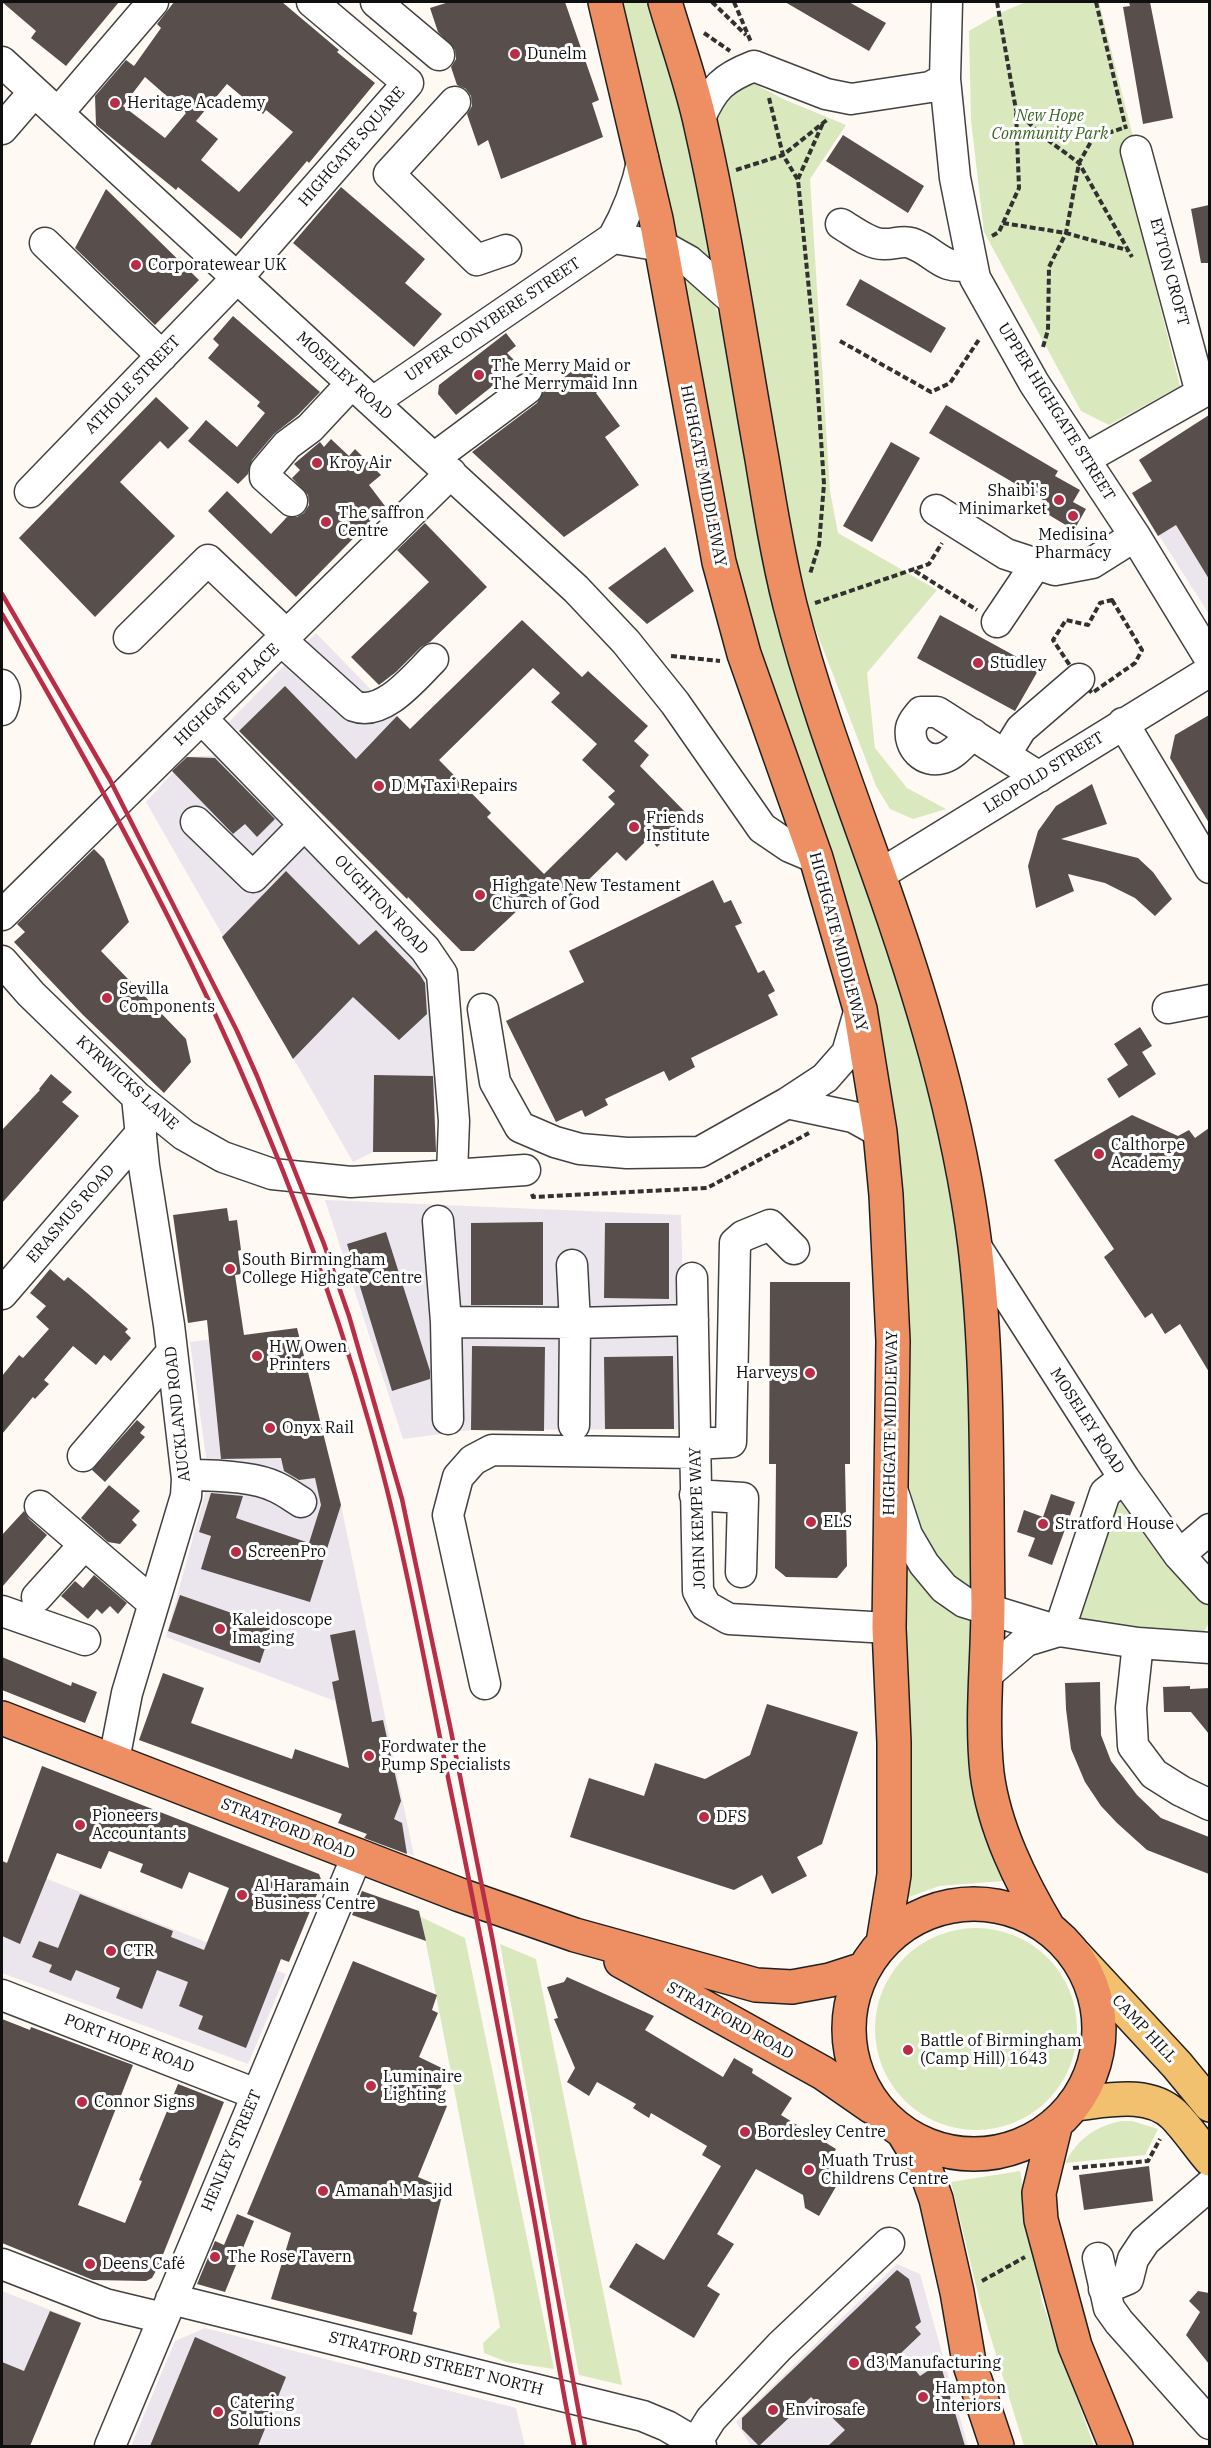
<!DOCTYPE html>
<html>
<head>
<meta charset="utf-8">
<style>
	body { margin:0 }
	#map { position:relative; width:1211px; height:2448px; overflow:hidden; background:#fefaf3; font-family:"IBM Plex Serif",serif }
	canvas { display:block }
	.frame { position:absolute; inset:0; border:3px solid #0f0f0f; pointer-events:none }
</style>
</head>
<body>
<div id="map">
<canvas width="1211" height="2448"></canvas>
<div class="frame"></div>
</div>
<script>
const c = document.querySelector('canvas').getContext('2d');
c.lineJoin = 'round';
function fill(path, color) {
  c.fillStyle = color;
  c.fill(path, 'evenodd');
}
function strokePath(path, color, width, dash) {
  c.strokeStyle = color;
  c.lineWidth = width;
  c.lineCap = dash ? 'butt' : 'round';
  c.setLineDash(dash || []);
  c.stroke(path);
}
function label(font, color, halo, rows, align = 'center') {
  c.font = font + ' "IBM Plex Serif",serif';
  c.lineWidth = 6;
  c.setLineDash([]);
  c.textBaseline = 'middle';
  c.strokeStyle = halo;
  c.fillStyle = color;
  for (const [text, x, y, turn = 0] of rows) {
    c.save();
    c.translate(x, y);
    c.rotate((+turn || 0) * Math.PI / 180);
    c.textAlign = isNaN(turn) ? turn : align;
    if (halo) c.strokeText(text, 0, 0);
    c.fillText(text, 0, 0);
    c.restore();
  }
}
const industrial = new Path2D(`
	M1209,416v198l-77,-121 19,-12 -12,-21z
	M316,633l175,180 -84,86 -168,-168 -11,-8z
	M220,755l166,165 47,61 3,171h-63l-20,10 -207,-360 41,-45z
	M325,1200l356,15 6,214 -216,1 -68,9z
	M297,1328l44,177 73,351 -75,-34 14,-38 -18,-83 -169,-64 43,-158 -19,-137z
	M2,1861l284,113 -38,90 -246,-91z
	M897,2264l23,10 48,172h-217l-15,-24z
	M2,2291l79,31 -46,113 -33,-14z
	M205,2328l311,80 9,38h-394l44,-105z`);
const green = new Path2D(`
	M612,2h41l39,149 22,121 -41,-32z
	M1026,2h73l35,139 -12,13 58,232 -71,39 -28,-14 -97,-179 -13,-112 -2,-89 31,-18z
	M755,84l28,15 63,26 -36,54 20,312 8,42 99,57 -70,83 8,75 32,40 39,21 -33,10 -23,-10 -14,-23 -74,-192 -87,-477c12,-20 17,-28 40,-33z
	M679,270l29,19 13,32 55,279 119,361 51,185 22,159 3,73 -1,219 -31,-33 -31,-60 -12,-336 -152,-553z
	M1119,1496l28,30 62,80v16l-8,17 -130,-15z
	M902,1547l70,67 2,172 9,49 20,46 -64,5 -38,14z
	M421,1917l44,21 89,431 -47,-7 -23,-9 -1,-10 17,-16z
	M875 2029a101 101 0 1 1 202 0a101 101 0 1 1-202 0Z
	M500,1944l36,15 86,426 -43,-10z
	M1121,2121h11l26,8 -13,26 -80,8c13,-24 29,-36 56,-42z
	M1020,2171l22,131 52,144h-70l-44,-144 -29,-120z`);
const building = new Path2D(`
	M2,2h117l-53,64 -35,-28 5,-7z
	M174,2h108l57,48 -2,2 38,31 -66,80 -2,-2 -66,78 -63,-52 -2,3 -80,-65 -1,-29 31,-36 8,6 27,-38 -4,-4zM145,77l41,36 -21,25 -42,-32zM227,84l36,30 3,-4 27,22 -54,60 -38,-32 17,-21 -22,-18z
	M449,2h116l34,98 -7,3 11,34 -102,42 -13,-39 -10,6 -11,-32 5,-8 -1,-10 -5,-7 -9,-4 -6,-18 5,-8 -1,-9 -17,-18 -8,-24z
	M785,2h64l37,21 -17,28z
	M1129,2h21l23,116 -30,6 -20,-117 7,-1z
	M843,135l81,51 -16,27 -82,-52z
	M341,187l84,72 -20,24 37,31 -28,33 -121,-104z
	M106,189l93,91 -44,45 -80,-77z
	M1209,205v58h-8l-10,-54z
	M860,279l86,49 -15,25 -85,-48z
	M233,316l87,76 -22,23 -24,19 -22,26 -4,14 -10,10 -50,-43 18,-21 31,27 28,-34 -8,-7 3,-4 -52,-44 11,-13 -6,-6z
	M506,333l10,13 -9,7 12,12 -63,50 -18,-21 1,-9z
	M585,362l19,24 -8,7 24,33 -15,11 34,48 -75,52 -92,-85 65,-49 7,-12z
	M156,397l33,31 -21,21 -8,-8 -40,41 55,54 -80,81 -76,-79z
	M946,405l112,66 -3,5 25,14 -7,12 13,7 -12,21 -30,-18 4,-9 -119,-70z
	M1209,415v164l-33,-54 -18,11 -26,-43 20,-12 -13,-21z
	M331,439l18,17 6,-7 26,26 -12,10 16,21 -89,91 -88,-86 19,-20 44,43 16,-17h10l7,-4 5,-8 -1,-10 -16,-17 8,-8 -6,-6 26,-22 4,5z
	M891,442l29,16 -48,84 -29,-16z
	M425,523l62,64 -57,55 -9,5 -25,25 -17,13 -28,-28 78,-75 -32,-32z
	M665,547l29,44 -47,33 -39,-36z
	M940,615l99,54 -24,42 -98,-53z
	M522,620l60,57 6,-6 60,55 -14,15 15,14 -9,11 49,50 -32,31 -8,-9 -23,23 -9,-9 -48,47 -19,-19 -76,71h-13l-53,-54 -1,2 -168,-168 46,-45 71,73 41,-43 13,13zM533,668l27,25 -9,9 46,42 -15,16 33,31 -7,6 7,7 -71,70 -57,-57 4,-4 -52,-53z
	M1209,715v108l-39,-65 5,-23z
	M187,757l28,1 60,61 -18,18 -12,-13 -12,10 -61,-63z
	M1092,784l15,40 -46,15 77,19 15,14 19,27 -17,17 -20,-18 -30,-15 -37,-9 6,17 -38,17 -8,-42 10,-35 18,-25z
	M94,849l10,10 25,63 -28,29 85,88 5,23 -27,31 -81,-78 -69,-73 11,-10 -8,-8z
	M286,871l73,74 17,-15 44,45 5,8 2,31 -28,26 -46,-43 -60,62 -71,-122z
	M713,880l11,23 7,-3 11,23 -7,3 23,47 6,-3 11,21 -7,4 10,20 -87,43 4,9 -26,14 -5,-10 -59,28 3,6 -23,12 -3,-7 -26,12 -50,-101 78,-39 -15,-31z
	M1140,1027l12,19 -10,6 14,22 -37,24 -12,-19 21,-14 -14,-21z
	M51,1074l21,18 -10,10 17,14 -77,87v-73l38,-40 -1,-1z
	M374,1075l59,1 3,76h-63z
	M1132,1115l46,21 11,-6 6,8 14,-10v244l-29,-48 -15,10 -13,-21 -7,5 -41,-61 10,-8 -60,-89z
	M227,1208l2,13 8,-1 4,30 -3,1 3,23 -6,1 9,60 53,-7 44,177 -31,97 -109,-33 10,-33 -12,-4 12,-39 32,3 -7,22 73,25 12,-38 -6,-27 -16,2 -15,-9 -3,-13 -60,1 -14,-139 -19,3 -15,-108z
	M543,1222v83h-72v-82z
	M605,1223h64v76l-65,-1z
	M386,1232l44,139v8l-38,12 -45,-147z
	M50,1269l14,12 4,-4 18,15 42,37 -3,3 6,6 -20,23 -7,-6 -8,10 -23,-19 -29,34 5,4 -14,15 -2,-2 -31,37v-58l17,-21 4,3 26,-29 -13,-12 10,-11 -16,-13z
	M770,1282h80v182h-5l2,102 -10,12 -51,-1 -11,-9 1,-104h-7z
	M472,1346l73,1 -1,84 -73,-1z
	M673,1356l1,73h-69l-1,-72z
	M137,1420l8,7 -5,6 5,4 -40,45 -13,-12z
	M109,1485l31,26 -8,9 5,5 -17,19 -12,-2 -27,-24z
	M1051,1494l24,8 -23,63 -24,-9 7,-18 -18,-6 7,-22 19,7z
	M24,1511l5,8 18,16 -45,52v-52z
	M94,1575l33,28 -9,11 -8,-8 -8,8 -5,-5 -9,10 -27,-23 14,-15 8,7z
	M180,1595l92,32 -12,36 -92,-32z
	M355,1630l17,92 11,-2 18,81 -7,18 8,4 5,31 -43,-16 3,-4 -29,-11 4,-9 -203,-74 24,-67 41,15 -13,35 101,36 3,-10 54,19 -17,-86 7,-2 -9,-45z
	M2,1657l69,29 1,-4 25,10 -12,31 -83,-33z
	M1100,1682l1,53 10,26 26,34 24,23 48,19v37l-62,-24 -30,-27 -16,-17 -16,-24 -14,-33 -5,-40 -1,-26z
	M1190,1686v3l19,-1v46l-18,-22h-27l-1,-25z
	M767,1704l91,28 -36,112 -25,13 10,19 -35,18 -10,-19 -28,15 -164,-53 19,-59 55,18 11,-33 50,16 45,-24z
	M42,1766l277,108 3,8 -33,80 -8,-3 -35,89 -48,-19 5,-13 -24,-10 9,-24 -31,-12 -15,39 -26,-11 4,-10 -44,-18 -5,11 -22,-9 3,-7 -20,-8 7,-16 19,7 22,-54 93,37 -2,6 33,13 25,-62 -40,-16 -7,17 -42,-17 3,-8 -34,-13 -8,18 -44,-16 -37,91 -18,-8v-75l5,2z
	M362,1891l57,20 7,30 -74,-26z
	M353,1961l84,34 -5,15 6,3 -19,44 29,14 -13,30 12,5 -29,71 26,11 -31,123 4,2 -5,22 -141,-36 20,-66 -44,-19z
	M567,1977l87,39 -9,14 78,47 11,-19 19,11 -1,4 40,25 -11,17 55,34 -9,16 8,5 -2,4 8,4 -22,38 -14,-8 -2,-13 -47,-26 -39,65 17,10 -27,42 13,8 -26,44 -85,-51 27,-44 28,17 57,-94 -19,-11 5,-9 -56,-33 -2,5 -16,-10 3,-4 -39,-22 -8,14 -22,-14 8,-14 -21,-49 4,-1 -11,-31 17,-5z
	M2,2019l28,11 1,-3 102,38 -55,140 47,18 17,-42 -3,-1 39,-96 46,18 -66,165 -6,11 -6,3 -53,-1 -91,-37z
	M1149,2166l4,35 -69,9 -5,-35z
	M237,2214l17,7 -29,71 -28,-8 18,-43 9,4z
	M897,2270l12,9 12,43 -6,5 6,7 -20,19 19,23 20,-13 25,83h-137l17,-16 -34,-33 -52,49 -17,-17v-11z
	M1198,2291l11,2v71l-23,-29 14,-23 -11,-11z
	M50,2311l31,12 -51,123h-28v-84l22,9z
	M195,2337l91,40 -28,69h-108z`);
const path = new Path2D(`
	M712,2l34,33
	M734,2l17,40
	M997,2l19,108 25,25 38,28 53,94
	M1096,2l30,127
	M704,33l26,18
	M769,98l14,57 15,25 17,170 9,134 -5,61 -9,29
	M736,170l47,-15 45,-36
	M798,179l25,-56
	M1003,223l63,10 61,17
	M992,236l7,-4 20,-44 -3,-77
	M840,341l91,51 19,-9 30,-45
	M1043,347l5,-17 1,-63 17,-34 13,-70 14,-25 30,-10
	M915,571l62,39
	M1112,600l30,50 -7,13 -43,30 -13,-14 -26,-39 13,-20 22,5 12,-22z
	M815,603l114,-39 13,-21
	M671,656l49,5
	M532,1194l1,3 174,-9 102,-55
	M1073,2168l75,-7 12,-22
	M982,2281l43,-24`);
const minor = new Path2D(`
	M376,2l63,53
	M947,2l-2,77 10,99 20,100 59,105 101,153 75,123
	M2,62l574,527 50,53 49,61 87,125 28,19 26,11
	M455,102l-66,72 88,86 29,-10
	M58,113l95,-111
	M700,118c13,-30 23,-40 54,-52l72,28 25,5 79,-12 15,-8
	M2,129l32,-37
	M1136,151l65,242
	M841,224c12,7 28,20 42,20 10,1 19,-4 28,-1 24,8 31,29 60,21
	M613,238l49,8 27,15 44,39
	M45,243l117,113
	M373,402l240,-164c15,-26 24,-50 30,-80
	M434,458l93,-69
	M1085,459l125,-71
	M30,492l207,-214 171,-195 -96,-81
	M292,501l-27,-24v-6l22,-26 23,-17 42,-45
	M936,510l70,44 49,16 37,-7 43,-27
	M997,622l39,-58
	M129,638l79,-78 80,76
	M282,641l72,65c29,11 60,-28 79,-47
	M2,685c5,7 3,17 0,25
	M203,720l222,229 17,25 12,147 -2,53
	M1123,723l87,145
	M973,734c-9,8 -19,21 -30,24 -19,6 -35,-11 -32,-30 1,-6 6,-11 10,-16h16l102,65
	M1005,755l16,-26 58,-50
	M196,822l57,55 51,-52
	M879,875l331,-204
	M2,915l449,-442
	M2,961l29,33 106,103 47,38 39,22 49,17 79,8 174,-12
	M1168,1008l42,-8
	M483,1009l12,73 25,45 35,15 25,7 47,4 73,-1 87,-49 38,-25 22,-25 13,-44
	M787,1103l66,14 27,15
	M438,1221l8,101 2,97
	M975,1245l149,233 55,77 31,34
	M572,1265l3,58 -1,102
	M692,1278l6,313 8,15 23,13 160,9
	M2,1294l139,-161
	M446,1322l129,1 118,-3
	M695,1444l36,-2 4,-199 8,-7 27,-11 24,24
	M83,1456l89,-104
	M187,1475c24,0 67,1 89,12 9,4 17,10 25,15
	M695,1495l48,3 -2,74
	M894,1495l13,40 17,29 20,24 20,14 95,29
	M40,1506l113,97
	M1179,1555l31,-26
	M37,1597l47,-52
	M2,1611l83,29
	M1059,1631l46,-138 19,-15
	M1138,1643l-7,65 2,38 21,28 27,17 29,14
	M985,1676l41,-35 33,-10 79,12 72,5
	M485,1684l-37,-169 10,-38 15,-17 19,-10 203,3
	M114,1760l13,-67 59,-197 1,-17 -18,-154 -25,-159 -7,-69
	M2,1995l254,99
	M1098,2258l11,50 10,14 91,102
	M2,2264l103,40 58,14
	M1104,2289l24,-10 5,-20 12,-18 65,-56
	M171,2299l472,117 24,10 34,20
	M696,2443l15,-24 69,-73 109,-103
	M110,2446l247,-590`);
const major = new Path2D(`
	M1075,1955l102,110 33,40
	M1074,2104c32,-3 74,-14 100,11 13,13 24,30 36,44`);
const highway = new Path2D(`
	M605,2l51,217 63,343 25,92 72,204 35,120 9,31 20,123 6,63 7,146 -4,287 5,114v133l-11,68
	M665,2c12,41 27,82 36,124 25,110 41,222 61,333 8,49 16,98 28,146 23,91 56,178 87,265 43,121 82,248 98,376 14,118 11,238 13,358 0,56 -7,113 -1,169 7,55 34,109 62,156
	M2,1718l458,177 115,40 181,50 36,2 38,-7 34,-11
	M849 2029a125 125 0 1 1 250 0a125 125 0 1 1-250 0Z
	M621,1961l202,112 49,34
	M1056,2123l-17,70 2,27 34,126 41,100
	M903,2132l22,36 11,31 21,93 12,70 28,84`);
const rail = new Path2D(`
	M2,594l108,186 127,251 20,45 67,168 25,72 53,183 49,232 42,211 92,504
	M2,614c151,256 287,524 368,812 34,119 55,240 80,361 29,140 56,280 82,420 15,80 25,160 42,239`);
const markers = [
	[515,54,6,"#b92d46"],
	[115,103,6,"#b92d46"],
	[136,265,6,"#b92d46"],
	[479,375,6,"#b92d46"],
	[317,463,6,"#b92d46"],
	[1059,500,6,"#b92d46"],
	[1073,516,6,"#b92d46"],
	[326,522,6,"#b92d46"],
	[978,663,6,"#b92d46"],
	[379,786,6,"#b92d46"],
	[634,827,6,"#b92d46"],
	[480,895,6,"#b92d46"],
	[107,998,6,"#b92d46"],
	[1099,1154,6,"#b92d46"],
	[230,1269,6,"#b92d46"],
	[257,1356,6,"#b92d46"],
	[810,1373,6,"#b92d46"],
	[270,1428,6,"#b92d46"],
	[811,1522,6,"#b92d46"],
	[1043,1524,6,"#b92d46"],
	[236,1552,6,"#b92d46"],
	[220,1629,6,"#b92d46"],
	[369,1756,6,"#b92d46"],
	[704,1817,6,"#b92d46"],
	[80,1825,6,"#b92d46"],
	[242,1895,6,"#b92d46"],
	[111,1951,6,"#b92d46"],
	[908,2050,6,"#b92d46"],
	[371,2086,6,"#b92d46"],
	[82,2102,6,"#b92d46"],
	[745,2132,6,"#b92d46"],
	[809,2170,6,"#b92d46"],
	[323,2191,6,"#b92d46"],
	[215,2257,6,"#b92d46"],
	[90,2264,6,"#b92d46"],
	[854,2363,6,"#b92d46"],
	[923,2397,6,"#b92d46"],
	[773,2410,6,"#b92d46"],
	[218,2412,6,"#b92d46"]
];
const poiNames = [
	["Dunelm",527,54],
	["Heritage Academy",127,103],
	["Corporatewear UK",148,265],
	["The Merry Maid or",491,366],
	["The Merrymaid Inn",491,384],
	["Kroy Air",329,463],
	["Shaibi's",1047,491,"right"],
	["Minimarket",1047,509,"right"],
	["The saffron",338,513],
	["Centre",338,531],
	["Medisina",1073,535,"center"],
	["Pharmacy",1073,553,"center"],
	["Studley",990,663],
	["D M Taxi Repairs",391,786],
	["Friends",646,818],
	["Institute",646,836],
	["Highgate New Testament",492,886],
	["Church of God",492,904],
	["Sevilla",119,989],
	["Components",119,1007],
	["Calthorpe",1111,1145],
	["Academy",1111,1163],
	["South Birmingham",242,1260],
	["College Highgate Centre",242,1278],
	["H W Owen",269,1347],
	["Printers",269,1365],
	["Harveys",798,1373,"right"],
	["Onyx Rail",282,1428],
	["ELS",823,1522],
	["Stratford House",1055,1524],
	["ScreenPro",248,1552],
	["Kaleidoscope",232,1620],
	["Imaging",232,1638],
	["Fordwater the",381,1747],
	["Pump Specialists",381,1765],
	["Pioneers",92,1816],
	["Accountants",92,1834],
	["DFS",716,1817],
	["Al Haramain",254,1886],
	["Business Centre",254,1904],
	["CTR",123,1951],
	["Battle of Birmingham",920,2041],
	["(Camp Hill) 1643",920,2059],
	["Luminaire",383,2077],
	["Lighting",383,2095],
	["Connor Signs",94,2102],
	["Bordesley Centre",757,2132],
	["Muath Trust",821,2161],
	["Childrens Centre",821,2179],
	["Amanah Masjid",335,2191],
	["The Rose Tavern",227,2257],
	["Deens Café",102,2264],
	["d3 Manufacturing",866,2363],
	["Hampton",935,2388],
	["Interiors",935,2406],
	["Catering",230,2403],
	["Solutions",230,2421],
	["Envirosafe",785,2410]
];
const parkNames = [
	["New Hope",1050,116],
	["Community Park",1050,134]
];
const streetNames = [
	["HIGHGATE SQUARE",352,147,-49],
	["EYTON CROFT",1169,272,75],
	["UPPER CONYBERE STREET",493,320,-34],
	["MOSELEY ROAD",344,376,42],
	["ATHOLE STREET",133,385,-46],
	["UPPER HIGHGATE STREET",1056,412,58],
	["HIGHGATE MIDDLEWAY",703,476,79],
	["HIGHGATE PLACE",227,695,-44],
	["LEOPOLD STREET",1044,773,-32],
	["OUGHTON ROAD",381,905,47],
	["HIGHGATE MIDDLEWAY",838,942,75],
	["KYRWICKS LANE",127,1083,42],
	["ERASMUS ROAD",71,1214,-49],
	["AUCKLAND ROAD",178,1414,-96],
	["MOSELEY ROAD",1087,1421,57],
	["HIGHGATE MIDDLEWAY",891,1423,-89],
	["JOHN KEMPE WAY",698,1518,-92],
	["STRATFORD ROAD",288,1829,21],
	["STRATFORD ROAD",730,2021,29],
	["CAMP HILL",1144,2029,47],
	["PORT HOPE ROAD",129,2044,21],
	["HENLEY STREET",232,2151,-67],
	["STRATFORD STREET NORTH",436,2364,14]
];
fill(industrial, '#ebe5ed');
fill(green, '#d9e8bd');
fill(building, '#584f4c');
strokePath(minor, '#424242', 33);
strokePath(major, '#202020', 36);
strokePath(highway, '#202020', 36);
strokePath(path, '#313131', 4, [6, 3]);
strokePath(minor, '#fff', 30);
strokePath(major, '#f1c16f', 33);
strokePath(highway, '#ed8f62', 33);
strokePath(rail, '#b92d46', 4.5);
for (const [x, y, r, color] of markers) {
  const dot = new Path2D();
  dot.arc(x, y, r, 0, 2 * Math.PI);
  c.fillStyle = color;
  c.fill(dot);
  strokePath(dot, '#fff', 2);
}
label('16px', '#0f0f0f', '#fff', poiNames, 'left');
label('italic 16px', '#396522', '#fff', parkNames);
label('16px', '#0f0f0f', '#fff', streetNames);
</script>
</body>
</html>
